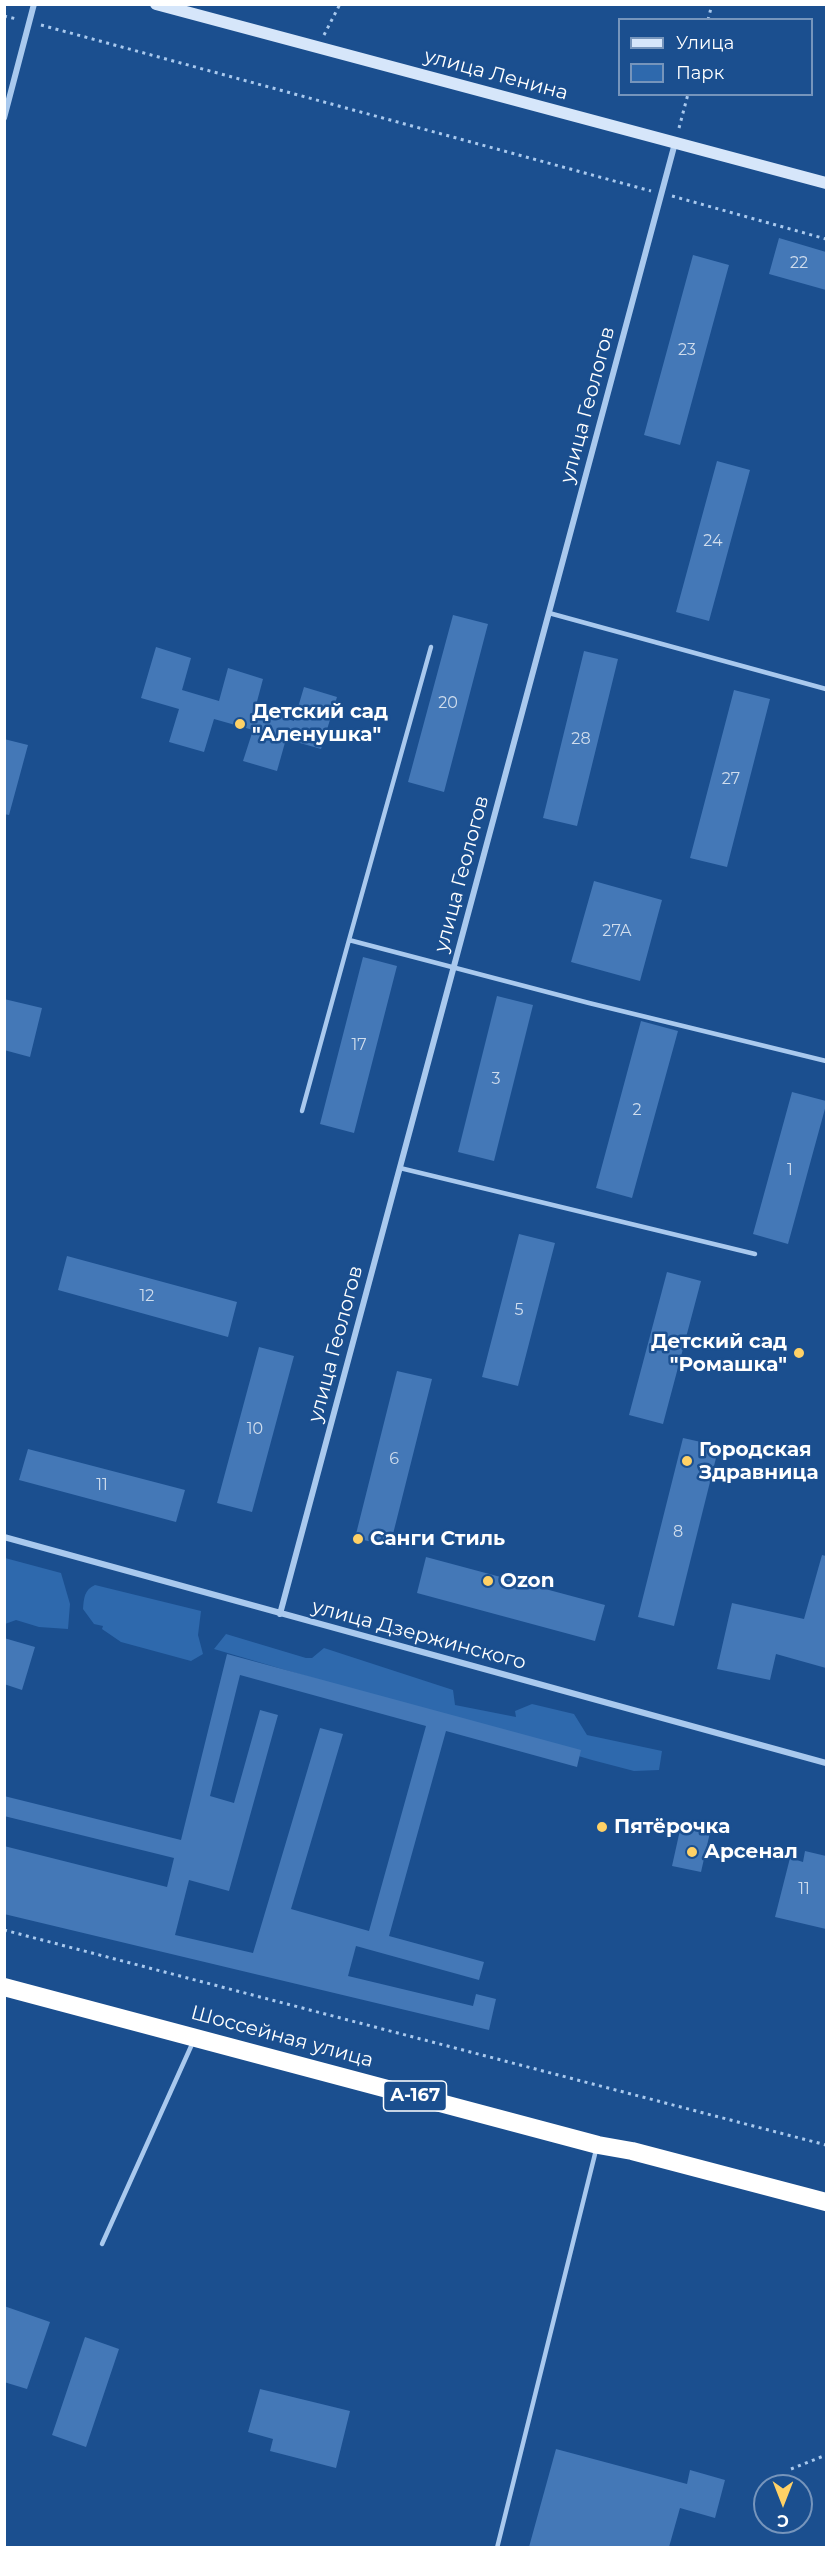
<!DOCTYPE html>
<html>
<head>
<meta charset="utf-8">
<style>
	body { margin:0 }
	#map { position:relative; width:831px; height:2552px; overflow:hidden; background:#1b4f8f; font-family:Montserrat,sans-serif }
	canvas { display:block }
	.frame { position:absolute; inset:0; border:6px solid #fff; pointer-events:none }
	.legend { position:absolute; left:618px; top:18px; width:195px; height:78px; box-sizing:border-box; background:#1b4f8f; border:2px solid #7695bc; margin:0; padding:8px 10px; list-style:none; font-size:18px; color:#fff }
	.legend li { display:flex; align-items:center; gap:12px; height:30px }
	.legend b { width:30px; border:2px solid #7695bc }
	.north { position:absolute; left:753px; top:2474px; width:60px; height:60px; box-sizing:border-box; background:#1b4f8f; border:2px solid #7695bc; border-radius:50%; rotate:180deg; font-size:16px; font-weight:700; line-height:24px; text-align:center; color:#fff }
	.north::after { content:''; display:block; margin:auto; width:21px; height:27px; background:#ffd166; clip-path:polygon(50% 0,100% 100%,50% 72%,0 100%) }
</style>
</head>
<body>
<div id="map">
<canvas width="831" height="2552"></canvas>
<div class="frame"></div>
<ul class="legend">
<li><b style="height:8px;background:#d6e6fa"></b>Улица</li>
<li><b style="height:16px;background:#2e69ad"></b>Парк</li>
</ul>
<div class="north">С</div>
</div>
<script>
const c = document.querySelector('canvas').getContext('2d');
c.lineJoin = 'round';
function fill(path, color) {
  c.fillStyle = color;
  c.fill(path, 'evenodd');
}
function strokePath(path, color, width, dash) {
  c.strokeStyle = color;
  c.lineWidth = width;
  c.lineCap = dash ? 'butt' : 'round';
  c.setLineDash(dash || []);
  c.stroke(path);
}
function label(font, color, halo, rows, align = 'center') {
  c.font = font + ' Montserrat,sans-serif';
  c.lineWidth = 5;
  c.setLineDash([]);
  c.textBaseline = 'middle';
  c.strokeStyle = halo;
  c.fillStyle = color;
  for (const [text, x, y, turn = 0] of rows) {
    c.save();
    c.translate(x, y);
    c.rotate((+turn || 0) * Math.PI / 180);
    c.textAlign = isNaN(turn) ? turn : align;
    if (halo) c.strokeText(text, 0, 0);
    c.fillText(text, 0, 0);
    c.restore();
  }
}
const green = new Path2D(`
	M5,1558l56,15 9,31 -2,25 -29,-2 -23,-7 -11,4z
	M95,1585l106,26 -3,24 5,19 -12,7 -70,-19 -19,-13 1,-3 -9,-2 -11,-15c1,-11 1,-19 12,-24z
	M226,1634l80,24h6l12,-10 129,42 2,15 61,12 -1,-6 17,-7 42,10 13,21 75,16 -3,19 -25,1 -42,-11 -378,-111z`);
const building = new Path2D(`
	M779,238l47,14v38l-57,-16z
	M693,255l36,10 -49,180 -36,-10z
	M717,461l33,9 -41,151 -33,-9z
	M453,615l35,9 -44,168 -36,-10z
	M156,647l35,11 -9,32 37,11 9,-33 35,11 -8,30 39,12 10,-34 33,10 -16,52 -35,-10 -9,32 -34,-10 10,-31 -39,-11 -10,33 -35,-10 10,-33 -38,-11z
	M584,651l34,8 -41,167 -34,-8z
	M734,690l36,9 -43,168 -37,-9z
	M4,739l24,6 -19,70 -5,-1z
	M594,881l68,19 -22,81 -69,-19z
	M363,957l34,9 -43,167 -34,-9z
	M497,996l36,9 -39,156 -36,-9z
	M4,999l38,9 -12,49 -26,-7z
	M641,1021l37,10 -46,167 -36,-10z
	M792,1092l34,9v4l-38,139 -35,-10z
	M519,1234l36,9 -37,143 -36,-9z
	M67,1256l170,46 -9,35 -170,-47z
	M667,1272l34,9 -38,143 -34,-9z
	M259,1347l35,9 -42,156 -35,-9z
	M397,1371l35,8 -42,167 -35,-8z
	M683,1438l36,8 -45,180 -36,-9z
	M28,1449l157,41 -9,32 -157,-42z
	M822,1555l4,1v112l-50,-14 -6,26 -53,-11 15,-66 72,16z
	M426,1557l179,48 -10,36 -178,-48z
	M4,1638l31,9 -13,43 -18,-6z
	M227,1654l354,96 -4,17 -131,-36 -57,205 95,26 -5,18 -123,-34 -8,30 125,30 3,-12 20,5 -7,31 -485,-116v-68l163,41 7,-29 -170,-42v-20l177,44zM240,1675l186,51 -57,205 -78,-22 52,-175 -23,-6 -67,225 -78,-18 14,-55 40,11 49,-176 -18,-5 -26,93 -24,-7z
	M682,1821l29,7 -10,44 -29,-6z
	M805,1851l21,5v73l-51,-12 15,-59 13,4z
	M4,2306l46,16 -23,67 -23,-7z
	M85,2337l34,12 -33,98 -34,-12z
	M260,2389l90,22 -14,57 -66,-17 3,-12 -25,-7z
	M556,2449l131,35 3,-14 35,10 -10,38 -35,-10 -11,39h-140z`);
const path = new Path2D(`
	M4,16l13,3
	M708,20l4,-16
	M41,25l610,166
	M324,35l16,-31
	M679,128l9,-34
	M672,196l154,43
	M4,1930l822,215
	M791,2469l35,-14`);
const lane = new Path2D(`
	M549,613l277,76
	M431,647l-82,293 240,63 237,58
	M302,1111l47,-171
	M400,1168l355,86
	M102,2244l91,-202
	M497,2548l99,-398`);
const street = new Path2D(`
	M4,118l30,-114
	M4,1537l822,226
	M280,1614l395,-1471`);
const secondary = new Path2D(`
	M156,4l670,179`);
const highway = new Path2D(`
	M4,1987l594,158 34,6 194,51`);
const markers = [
	[240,724,6,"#ffd166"],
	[799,1353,6,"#ffd166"],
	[687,1461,6,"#ffd166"],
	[358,1539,6,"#ffd166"],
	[488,1581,6,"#ffd166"],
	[602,1827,6,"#ffd166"],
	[692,1852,6,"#ffd166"]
];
const numberNames = [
	["22",799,263],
	["23",687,350],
	["24",713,541],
	["20",448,703],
	["28",581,739],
	["27",731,779],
	["27А",617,931],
	["17",359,1045],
	["3",496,1079],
	["2",637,1110],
	["1",790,1170],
	["12",147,1296],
	["5",519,1310],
	["10",255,1429],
	["6",394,1459],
	["11",102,1485],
	["8",678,1532],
	["11",804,1889]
];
const shields = [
	[415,2096,63]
];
const shieldNames = [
	["А-167",415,2096]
];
const streetNames = [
	["улица Ленина",496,75,15],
	["улица Геологов",588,405,-75],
	["улица Геологов",462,874,-75],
	["улица Геологов",336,1344,-75],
	["улица Дзержинского",419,1635,15],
	["Шоссейная улица",282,2037,15]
];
const poiNames = [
	["Детский сад",252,712],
	["\"Аленушка\"",252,735],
	["Детский сад",787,1342,"right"],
	["\"Ромашка\"",787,1365,"right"],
	["Городская",699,1450],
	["Здравница",699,1473],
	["Санги Стиль",370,1539],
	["Ozon",500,1581],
	["Пятёрочка",614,1827],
	["Арсенал",704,1852]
];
fill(green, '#2e69ad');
fill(building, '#4478b7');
strokePath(path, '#a9c9ee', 3, [3, 4.5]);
strokePath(lane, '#a9c9ee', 4.5);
strokePath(street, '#a9c9ee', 6);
strokePath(secondary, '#d6e6fa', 12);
strokePath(highway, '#fff', 18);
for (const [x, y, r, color] of markers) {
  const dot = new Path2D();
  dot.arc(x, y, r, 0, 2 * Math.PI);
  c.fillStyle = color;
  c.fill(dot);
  strokePath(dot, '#1b4f8f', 2);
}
label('16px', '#d0dded', null, numberNames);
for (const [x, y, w] of shields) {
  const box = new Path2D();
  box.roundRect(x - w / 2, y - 15, w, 30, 4.5);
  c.fillStyle = '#1b4f8f';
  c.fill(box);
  strokePath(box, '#fff', 1.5);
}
label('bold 18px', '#fff', null, shieldNames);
label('20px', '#fff', '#1b4f8f', streetNames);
label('bold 20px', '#fff', '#1b4f8f', poiNames, 'left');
</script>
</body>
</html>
